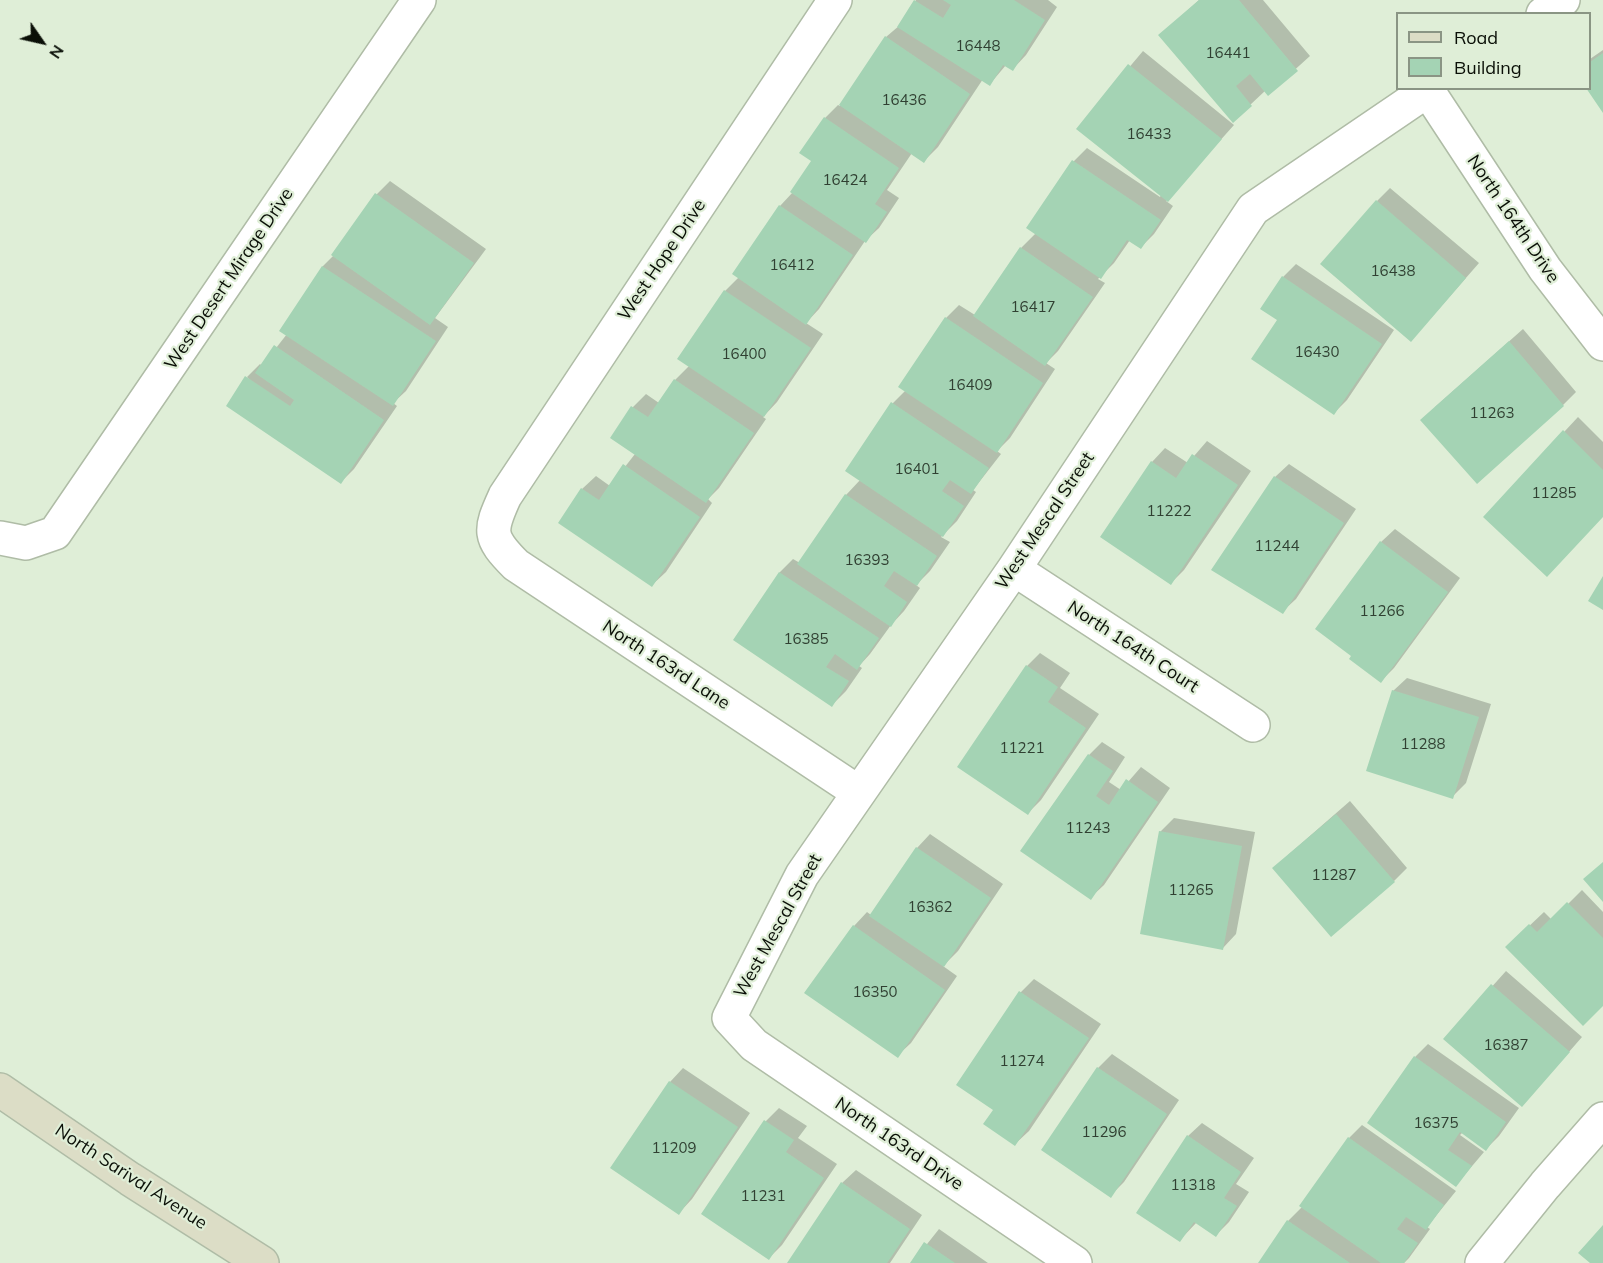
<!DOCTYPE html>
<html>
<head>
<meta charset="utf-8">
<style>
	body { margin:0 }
	#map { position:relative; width:1603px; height:1263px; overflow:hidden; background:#dfeed7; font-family:Mulish,sans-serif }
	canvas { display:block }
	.legend { position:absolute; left:1396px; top:12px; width:195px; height:78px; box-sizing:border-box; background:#dfeed7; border:2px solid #8a9584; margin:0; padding:8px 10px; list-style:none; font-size:18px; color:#0a0f07 }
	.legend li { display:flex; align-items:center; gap:12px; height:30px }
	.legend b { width:30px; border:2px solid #8a9584 }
	.north { position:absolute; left:12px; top:12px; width:60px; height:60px; -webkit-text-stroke:4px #dfeed7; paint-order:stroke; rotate:124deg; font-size:16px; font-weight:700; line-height:24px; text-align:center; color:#0a0f07 }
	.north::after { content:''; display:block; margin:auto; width:21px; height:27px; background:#0a0f07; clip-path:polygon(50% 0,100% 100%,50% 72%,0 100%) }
</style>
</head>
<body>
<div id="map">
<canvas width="1603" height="1263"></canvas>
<ul class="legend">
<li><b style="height:8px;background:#dcddc6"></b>Road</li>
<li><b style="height:16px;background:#a4d3b4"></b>Building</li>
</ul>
<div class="north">N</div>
</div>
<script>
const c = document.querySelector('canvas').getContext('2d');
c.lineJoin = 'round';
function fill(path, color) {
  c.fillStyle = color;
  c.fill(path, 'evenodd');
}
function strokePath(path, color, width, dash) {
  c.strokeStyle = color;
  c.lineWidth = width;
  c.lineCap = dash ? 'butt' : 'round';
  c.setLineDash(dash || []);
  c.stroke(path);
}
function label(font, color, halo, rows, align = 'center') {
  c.font = font + ' Mulish,sans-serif';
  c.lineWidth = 4.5;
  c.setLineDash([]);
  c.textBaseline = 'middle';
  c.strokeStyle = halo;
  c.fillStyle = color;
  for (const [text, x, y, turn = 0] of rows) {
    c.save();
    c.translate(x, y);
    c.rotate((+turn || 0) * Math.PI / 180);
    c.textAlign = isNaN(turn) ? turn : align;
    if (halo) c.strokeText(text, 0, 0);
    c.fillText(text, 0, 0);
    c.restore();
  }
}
const shadow = new Path2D(`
	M916,0h132l9,7 -31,48 -13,14 -7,-4 -16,19 -7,-5 -45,68 -14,14 -12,-8 -25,37 12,8 -20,30 -14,13 -46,68 -13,14 17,11 -46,68 -14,15 3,2 -47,69 -11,11 4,4 -46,69 -14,13 -70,-96 14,-13 14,10 25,-32 -2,-47 13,-13 13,9 16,-23 15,-15 35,-74 14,-14 41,-71 13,-14 20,-31 12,-43 13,-13 2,1 46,-69 14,-12z
	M1199,0h64l47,56 -42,38 -2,-4 -33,31 -73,-86z
	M1603,50v61l-13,-23v-29z
	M1143,51l91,74 -68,76 7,5 -19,28 -13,13 -11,-7 -16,23 -16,16 7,4 -47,68 -12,12 9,6 -45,69 -13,13 4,3 -28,36 3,2 -19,29 -16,16 9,5 -20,29 -14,14 4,3 -16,23 -13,14 -21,29 -11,12 3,2 -16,23 -14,14 -97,-65 45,-68 13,-13 7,4 46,-68 15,-16 32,-76 13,-13 40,-72 13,-13 16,10 46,-67 15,-15 38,-72 13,-13 73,49 1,-2 -83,-67z
	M390,181l96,68 -51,69 13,9 -42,64 -13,12 4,3 -43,63 -13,13 -94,-105 13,-13 2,2 25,-32 -6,-4 42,-64 11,-11 43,-61z
	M1390,188l89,75 -55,63 -47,-125z
	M1296,264l98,66 -47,70 -13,13 -55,-93 4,-43z
	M1523,329l53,63 -13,13 -128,2z
	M1578,417l25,25v74l-118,1z
	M1207,441l44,30 -67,99 -13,13 -69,-47 50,-74 13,-14 23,15z
	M1289,464l67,45 -60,90 -14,13 -7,-135z
	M1395,529l65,49 -66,90 -13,13v-139z
	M1040,653l30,20 -10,15 39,26 -58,86 -13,13 -1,-147z
	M1407,678l84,26 -25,79 -14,14 -59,-106z
	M1102,742l23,15 -16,25 12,8 20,-23 29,21 -66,97 -14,13 -1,-143z
	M1350,801l57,67 -13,13 -106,-26z
	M1174,818l81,14 -19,102 -13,14 -63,-116z
	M930,834l73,50 -45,67 -15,15 14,10 -46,67 -14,13 -43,-130 13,-14 4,3 46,-67z
	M1582,890l21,22v92l-96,-57 37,-35 8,8z
	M1506,971l76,66 -47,54 -90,-52z
	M1034,979l67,45 -72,107 -14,13 -20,-34 -37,-25 63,-93z
	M1428,1044l91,64 -20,28 -13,13 -23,-17 -3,3 24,17 -28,33 -41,-128z
	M1112,1054l67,46 -55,82 -14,14 -67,-46 55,-82z
	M683,1068l67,45 -58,86 -13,14 -9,-131z
	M779,1108l28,18 -9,12 39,26 -55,81 -13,13 -3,-137z
	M1202,1123l52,35 -18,26 13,8 -20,30 -13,13 -19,-13 -17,18 8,-104z
	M1362,1125l94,66 -29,36 3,2 -21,29 -5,5h-144l28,-42 15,-15 46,-68z
	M856,1170l66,45 -32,48h-101l53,-80z
	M939,1229l49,34h-76z`);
const building = new Path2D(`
	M914,0l29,18 8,-13 -8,-5h71l31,20 -32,51 -10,-6 -13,21 -93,-59z
	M1199,0h40l59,71 -30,25 -18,-22 -14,12 16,20 -19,17 -75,-88z
	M885,36l85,58 -46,69 -85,-58z
	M1603,53v60l-17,-25h4v-26z
	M1128,64l94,75 -54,63 -92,-73z
	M824,117l75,51 -24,36 12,8 -21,31 -76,-51 21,-31 -12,-8z
	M1072,160l89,60 -20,29 -14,-9 -26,39 -75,-51z
	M375,193l99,70 -44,62 -99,-70z
	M1376,200l90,78 -55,64 -91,-78z
	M779,205l74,50 -47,70 -74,-51z
	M1020,247l73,50 -48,69 -72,-50z
	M322,266l114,75 -43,65 -114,-75z
	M1282,276l100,68 -48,71 -83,-56 26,-39 -17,-11z
	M724,290l87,58 -47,69 -87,-58z
	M945,317l98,66 -46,70 -99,-66z
	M1509,341l55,65 -87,78 -57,-64z
	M274,345l110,75 -43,64 -115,-78 19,-30 45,30 4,-6 -39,-27z
	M674,379l80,54 -48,70 -96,-65 21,-32 17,11z
	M891,402l98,66 -18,26 -21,-14 -8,11 22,15 -21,31 -98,-66z
	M1563,430l40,40v47l-56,60 -64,-60z
	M1192,454l46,31 -67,100 -71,-48 51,-76 25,17z
	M623,464l77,53 -48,70 -94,-64 23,-35 18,12z
	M1274,476l70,47 -61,91 -72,-44z
	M845,494l92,62 -20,30 -23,-15 -10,15 23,16 -16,25 -94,-63z
	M1380,541l68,51 -67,91 -32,-24 2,-3 -36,-27z
	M779,572l100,66 -22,32 -22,-16 -9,13 23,14 -17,26 -99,-67z
	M1603,576v34l-15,-9z
	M1026,665l32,22 -10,15 38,26 -58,87 -71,-48z
	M1392,690l87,27 -26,82 -87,-28z
	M1088,754l25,17 -17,25 13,9 17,-26 32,23 -67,98 -71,-49z
	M1336,814l59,68 -64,55 -59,-69z
	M1159,831l83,15 -19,104 -83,-16z
	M916,847l75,51 -47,69 -75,-51z
	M1603,862v40l-20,-23z
	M1567,902l36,36v68l-20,20 -78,-79 24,-23 8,8z
	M853,925l92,65 -47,68 -94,-65z
	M1491,984l79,68 -48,55 -79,-68z
	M1019,991l70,47 -74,108 -32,-22 10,-14 -37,-25z
	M1414,1056l92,66 -20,29 -26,-19 -12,18 24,16 -16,21 -89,-64z
	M1097,1067l70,47 -56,84 -70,-48z
	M669,1081l69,46 -59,88 -69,-47z
	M764,1120l30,20 -8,12 38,26 -55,82 -68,-46z
	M1187,1135l54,37 -17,26 13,8 -21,31 -22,-15 -14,20 -44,-29z
	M1348,1137l96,68 -18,25 -20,-13 -9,12 21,14 -14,20h-23l-82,-57z
	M841,1182l69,47 -23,34h-100z
	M1287,1220l63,43h-92z
	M1603,1225v38h-13l-12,-10z
	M924,1242l31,21h-45z`);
const minor = new Path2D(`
	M835,0l-330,496c-16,35 -17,41 11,69l342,227
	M1543,14l20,-14
	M1428,91l117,178 58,75
	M0,538l26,5 29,-10 364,-533
	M1014,569l239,156
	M1075,1263l-321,-218 -25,-27 73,-143 212,-306 239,-360 178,-121
	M1482,1263l63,-78 58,-66`);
const secondary = new Path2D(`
	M0,1090l130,89 132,84`);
const numberNames = [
	["16448",978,46],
	["16441",1228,53],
	["16436",904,100],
	["16433",1149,134],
	["16424",845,180],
	["16412",792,265],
	["16438",1393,271],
	["16417",1033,307],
	["16430",1317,352],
	["16400",744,354],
	["16409",970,385],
	["11263",1492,413],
	["16401",917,469],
	["11285",1554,493],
	["11222",1169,511],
	["11244",1277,546],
	["16393",867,560],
	["11266",1382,611],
	["16385",806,639],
	["11288",1423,744],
	["11221",1022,748],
	["11243",1088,828],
	["11287",1334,875],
	["11265",1191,890],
	["16362",930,907],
	["16350",875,992],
	["16387",1506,1045],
	["11274",1022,1061],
	["16375",1436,1123],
	["11296",1104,1132],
	["11209",674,1148],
	["11318",1193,1185],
	["11231",763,1196]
];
const streetNames = [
	["North 164th Drive",1513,219,56],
	["West Hope Drive",662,260,-56],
	["West Desert Mirage Drive",229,279,-56],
	["West Mescal Street",1045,521,-56],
	["North 164th Court",1133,647,33],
	["North 163rd Lane",666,665,33],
	["West Mescal Street",778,926,-61],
	["North 163rd Drive",899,1144,34],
	["North Sarival Avenue",131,1177,33]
];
fill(shadow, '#0003');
fill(building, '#a4d3b4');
strokePath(minor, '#afbca6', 36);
strokePath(secondary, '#afbca6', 36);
strokePath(minor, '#fff', 33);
strokePath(secondary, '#dcddc6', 33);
label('15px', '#304032', null, numberNames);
label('18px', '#0a0f07', '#dfeed7', streetNames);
</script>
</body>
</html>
